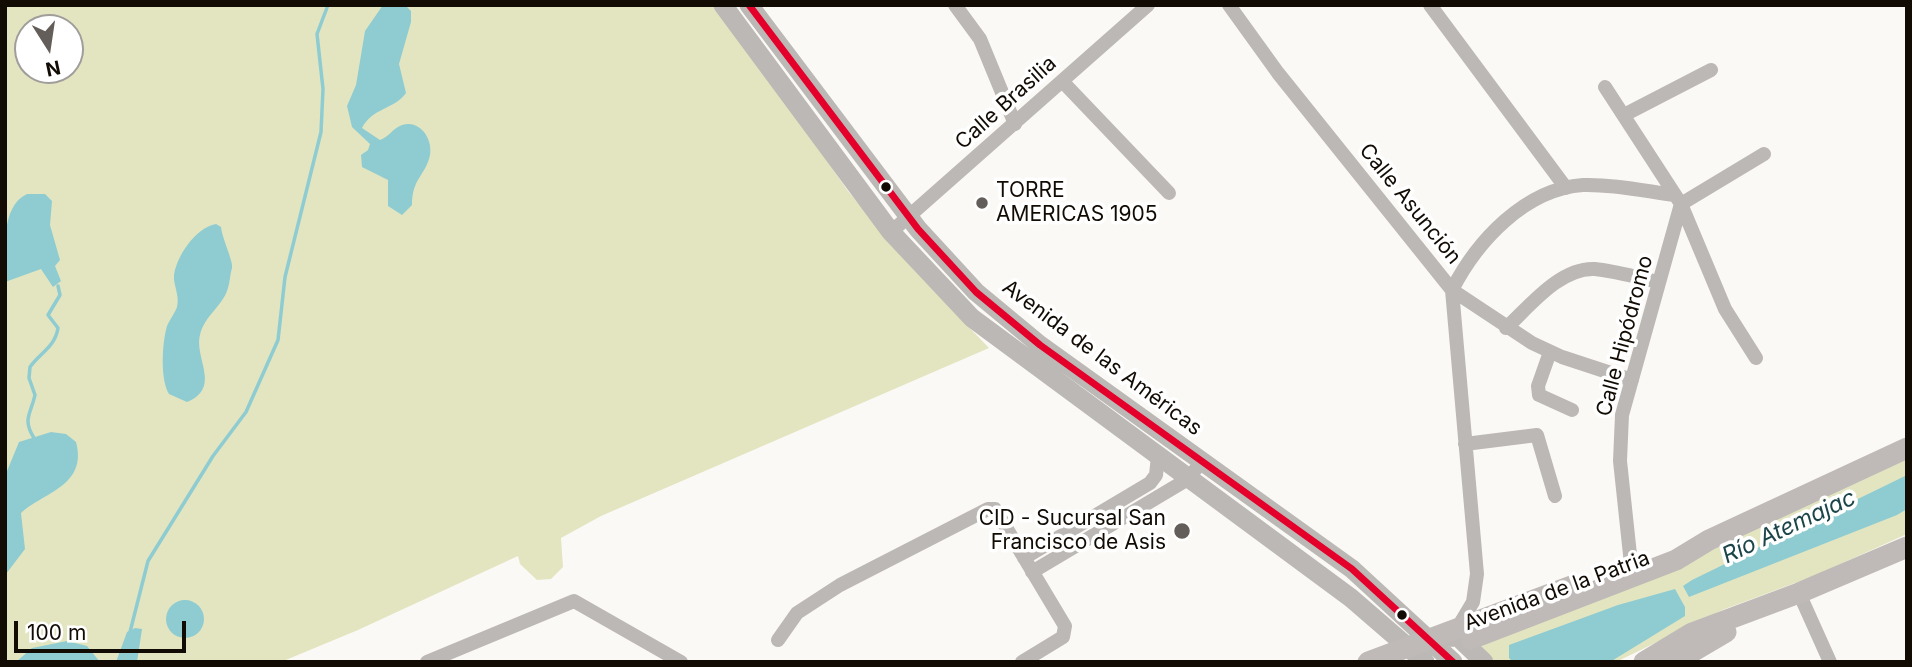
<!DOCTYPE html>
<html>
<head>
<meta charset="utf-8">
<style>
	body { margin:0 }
	#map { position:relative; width:1912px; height:667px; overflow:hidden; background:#fbf9f6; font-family:Inter,sans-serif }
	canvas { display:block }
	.frame { position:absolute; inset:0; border:7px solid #110b04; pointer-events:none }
	.north { position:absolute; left:14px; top:14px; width:70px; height:70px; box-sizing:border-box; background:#fff; border:2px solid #a09d9b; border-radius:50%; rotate:168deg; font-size:19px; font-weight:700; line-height:28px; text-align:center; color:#110b04 }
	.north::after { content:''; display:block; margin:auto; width:24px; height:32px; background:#635e59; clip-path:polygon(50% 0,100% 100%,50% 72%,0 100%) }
	.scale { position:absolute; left:14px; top:621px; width:172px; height:32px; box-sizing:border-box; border:4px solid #110b04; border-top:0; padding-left:9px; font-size:21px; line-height:24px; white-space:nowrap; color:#110b04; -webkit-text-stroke:5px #fff; paint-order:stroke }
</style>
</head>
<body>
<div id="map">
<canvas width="1912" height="667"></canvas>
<div class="frame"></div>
<div class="north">N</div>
<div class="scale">100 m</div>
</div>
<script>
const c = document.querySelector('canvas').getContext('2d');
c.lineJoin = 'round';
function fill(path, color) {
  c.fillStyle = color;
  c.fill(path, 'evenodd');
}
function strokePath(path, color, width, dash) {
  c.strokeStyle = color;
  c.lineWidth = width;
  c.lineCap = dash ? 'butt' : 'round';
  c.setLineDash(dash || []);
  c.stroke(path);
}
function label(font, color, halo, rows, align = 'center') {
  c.font = font + ' Inter,sans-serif';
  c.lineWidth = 7;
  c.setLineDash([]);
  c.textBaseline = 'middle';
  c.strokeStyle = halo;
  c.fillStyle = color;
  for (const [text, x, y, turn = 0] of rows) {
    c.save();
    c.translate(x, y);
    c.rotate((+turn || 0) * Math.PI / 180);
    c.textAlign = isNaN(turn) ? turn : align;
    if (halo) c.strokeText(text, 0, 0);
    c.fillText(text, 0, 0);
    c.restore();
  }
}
const green = new Path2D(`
	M5,5h713l130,186 66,79 75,78 -388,168 -40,22 2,29 -12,12 -14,1 -17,-16 -2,-8 -160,74 -77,32h-276zM28,28h42v42h-42z
	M1907,458v76l-93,42 -89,33 -109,53h-121l-14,-16z`);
const water = new Path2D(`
	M383,5h22l6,6v11l-12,42 7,29c-11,16 -34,15 -44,35l18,12c9,-3 13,-12 22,-15 18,-6 31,14 28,30 -4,20 -18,23 -18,50l-10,10 -14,-9v-26l-26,-13 -1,-12 7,-5 2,-6 -18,-17 -5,-21 9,-21 9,-54z
	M27,194h18l7,7 -2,24 10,35 -5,6 6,15 -8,6 -12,-18 -36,13c0,-28 -5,-76 22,-88z
	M216,224l5,3c1,11 13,36 11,41 -2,6 -2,14 -4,20 -5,18 -24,28 -28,47 -6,23 22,53 -13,67l-18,-8c-9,-15 -7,-51 -2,-68 3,-7 8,-13 10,-19 3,-12 -4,-22 -3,-32 3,-19 21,-47 42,-51z
	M51,432l15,2 10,8c12,44 -34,51 -55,71l4,36 -19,25 -1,14v-112l14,-34z
	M1907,475v34l-10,6 -208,82 -6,-11 9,-6z
	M1675,589l10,18v9l-75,46h-97l-4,-4v-13l109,-40z
	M166 619a19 19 0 1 1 38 0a19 19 0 1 1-38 0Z
	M135,628l7,1 -5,33h-21l11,-30z
	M67,641l20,5 13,16h-84l16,-14z`);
const stream = new Path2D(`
	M34,438c-12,-19 -3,-24 1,-43l-6,-17 1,-11c10,-14 25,-20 28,-39l-10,-13 12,-20 -2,-9
	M130,632l18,-71 65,-105 33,-44 32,-72 7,-63 36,-145 2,-43 -6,-55 11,-29`);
const minor = new Path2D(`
	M955,5l25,34 35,85
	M1229,5l49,68 174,217 25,284 -4,28 -15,25
	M1430,5l136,183
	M1062,81l107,112
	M1605,87l76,117 44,105 31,49
	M1624,115l87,-45
	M891,232l257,-227
	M1452,290c25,-49 73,-101 131,-105 30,-1 62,6 92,10
	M1452,290l80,53 30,14 70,23
	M1506,328c23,-21 54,-61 89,-59 21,2 43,9 64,13
	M1550,352l-12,34 1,9 33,15
	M1465,444l72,-9 18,61
	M1024,558l126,-75 6,-8 2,-19
	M1631,564l-11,-103 2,-46 59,-211 83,-50
	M1032,572l156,-93 14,-18
	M1799,593l31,69
	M778,640l19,-27 43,-28 148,-76h7l70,117 -2,11 -41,25
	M427,662l147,-61 107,61`);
const secondary = new Path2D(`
	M723,5l168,227 81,86 379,280 74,64
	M749,5l169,224 58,63 64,53 312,224 101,93
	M1434,638l24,-1 26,25`);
const primary = new Path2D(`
	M1471,639l205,-79 33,-20 198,-92
	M1368,662l206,-77
	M1644,662l48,-29 107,-40 108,-46
	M1675,662l51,-30`);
const bus1 = new Path2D(`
	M749,5l169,224 58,63 64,53 312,224 101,93`);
const markers = [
	[886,187,6,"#110b04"],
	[982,203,7,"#635e59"],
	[1182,531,9,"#635e59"],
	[1402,615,6,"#110b04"]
];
const streetNames = [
	["Calle Brasilia",1006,103,-42],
	["Calle Asunción",1410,204,51],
	["Calle Hipódromo",1625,336,-75],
	["Avenida de las Américas",1102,358,37],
	["Avenida de la Patria",1557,591,-20]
];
const poiNames = [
	["TORRE",996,191],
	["AMERICAS 1905",996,215],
	["CID - Sucursal San",1166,519,"right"],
	["Francisco de Asis",1166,543,"right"]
];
const waterNames = [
	["Río Atemajac",1789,527,-25]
];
fill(green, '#e3e5c1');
fill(water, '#8eccd1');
strokePath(stream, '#8eccd1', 3.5);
strokePath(minor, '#bcb8b5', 14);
strokePath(secondary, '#bbb8b5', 19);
strokePath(primary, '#bfbab7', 21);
strokePath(bus1, '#e4002b', 7);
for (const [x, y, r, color] of markers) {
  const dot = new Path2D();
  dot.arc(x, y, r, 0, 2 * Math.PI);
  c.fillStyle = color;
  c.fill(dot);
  strokePath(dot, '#fff', 2.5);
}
label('21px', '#110b04', '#fff', streetNames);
label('21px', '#110b04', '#fff', poiNames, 'left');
label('italic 23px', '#1c4549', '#fff', waterNames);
</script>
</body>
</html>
